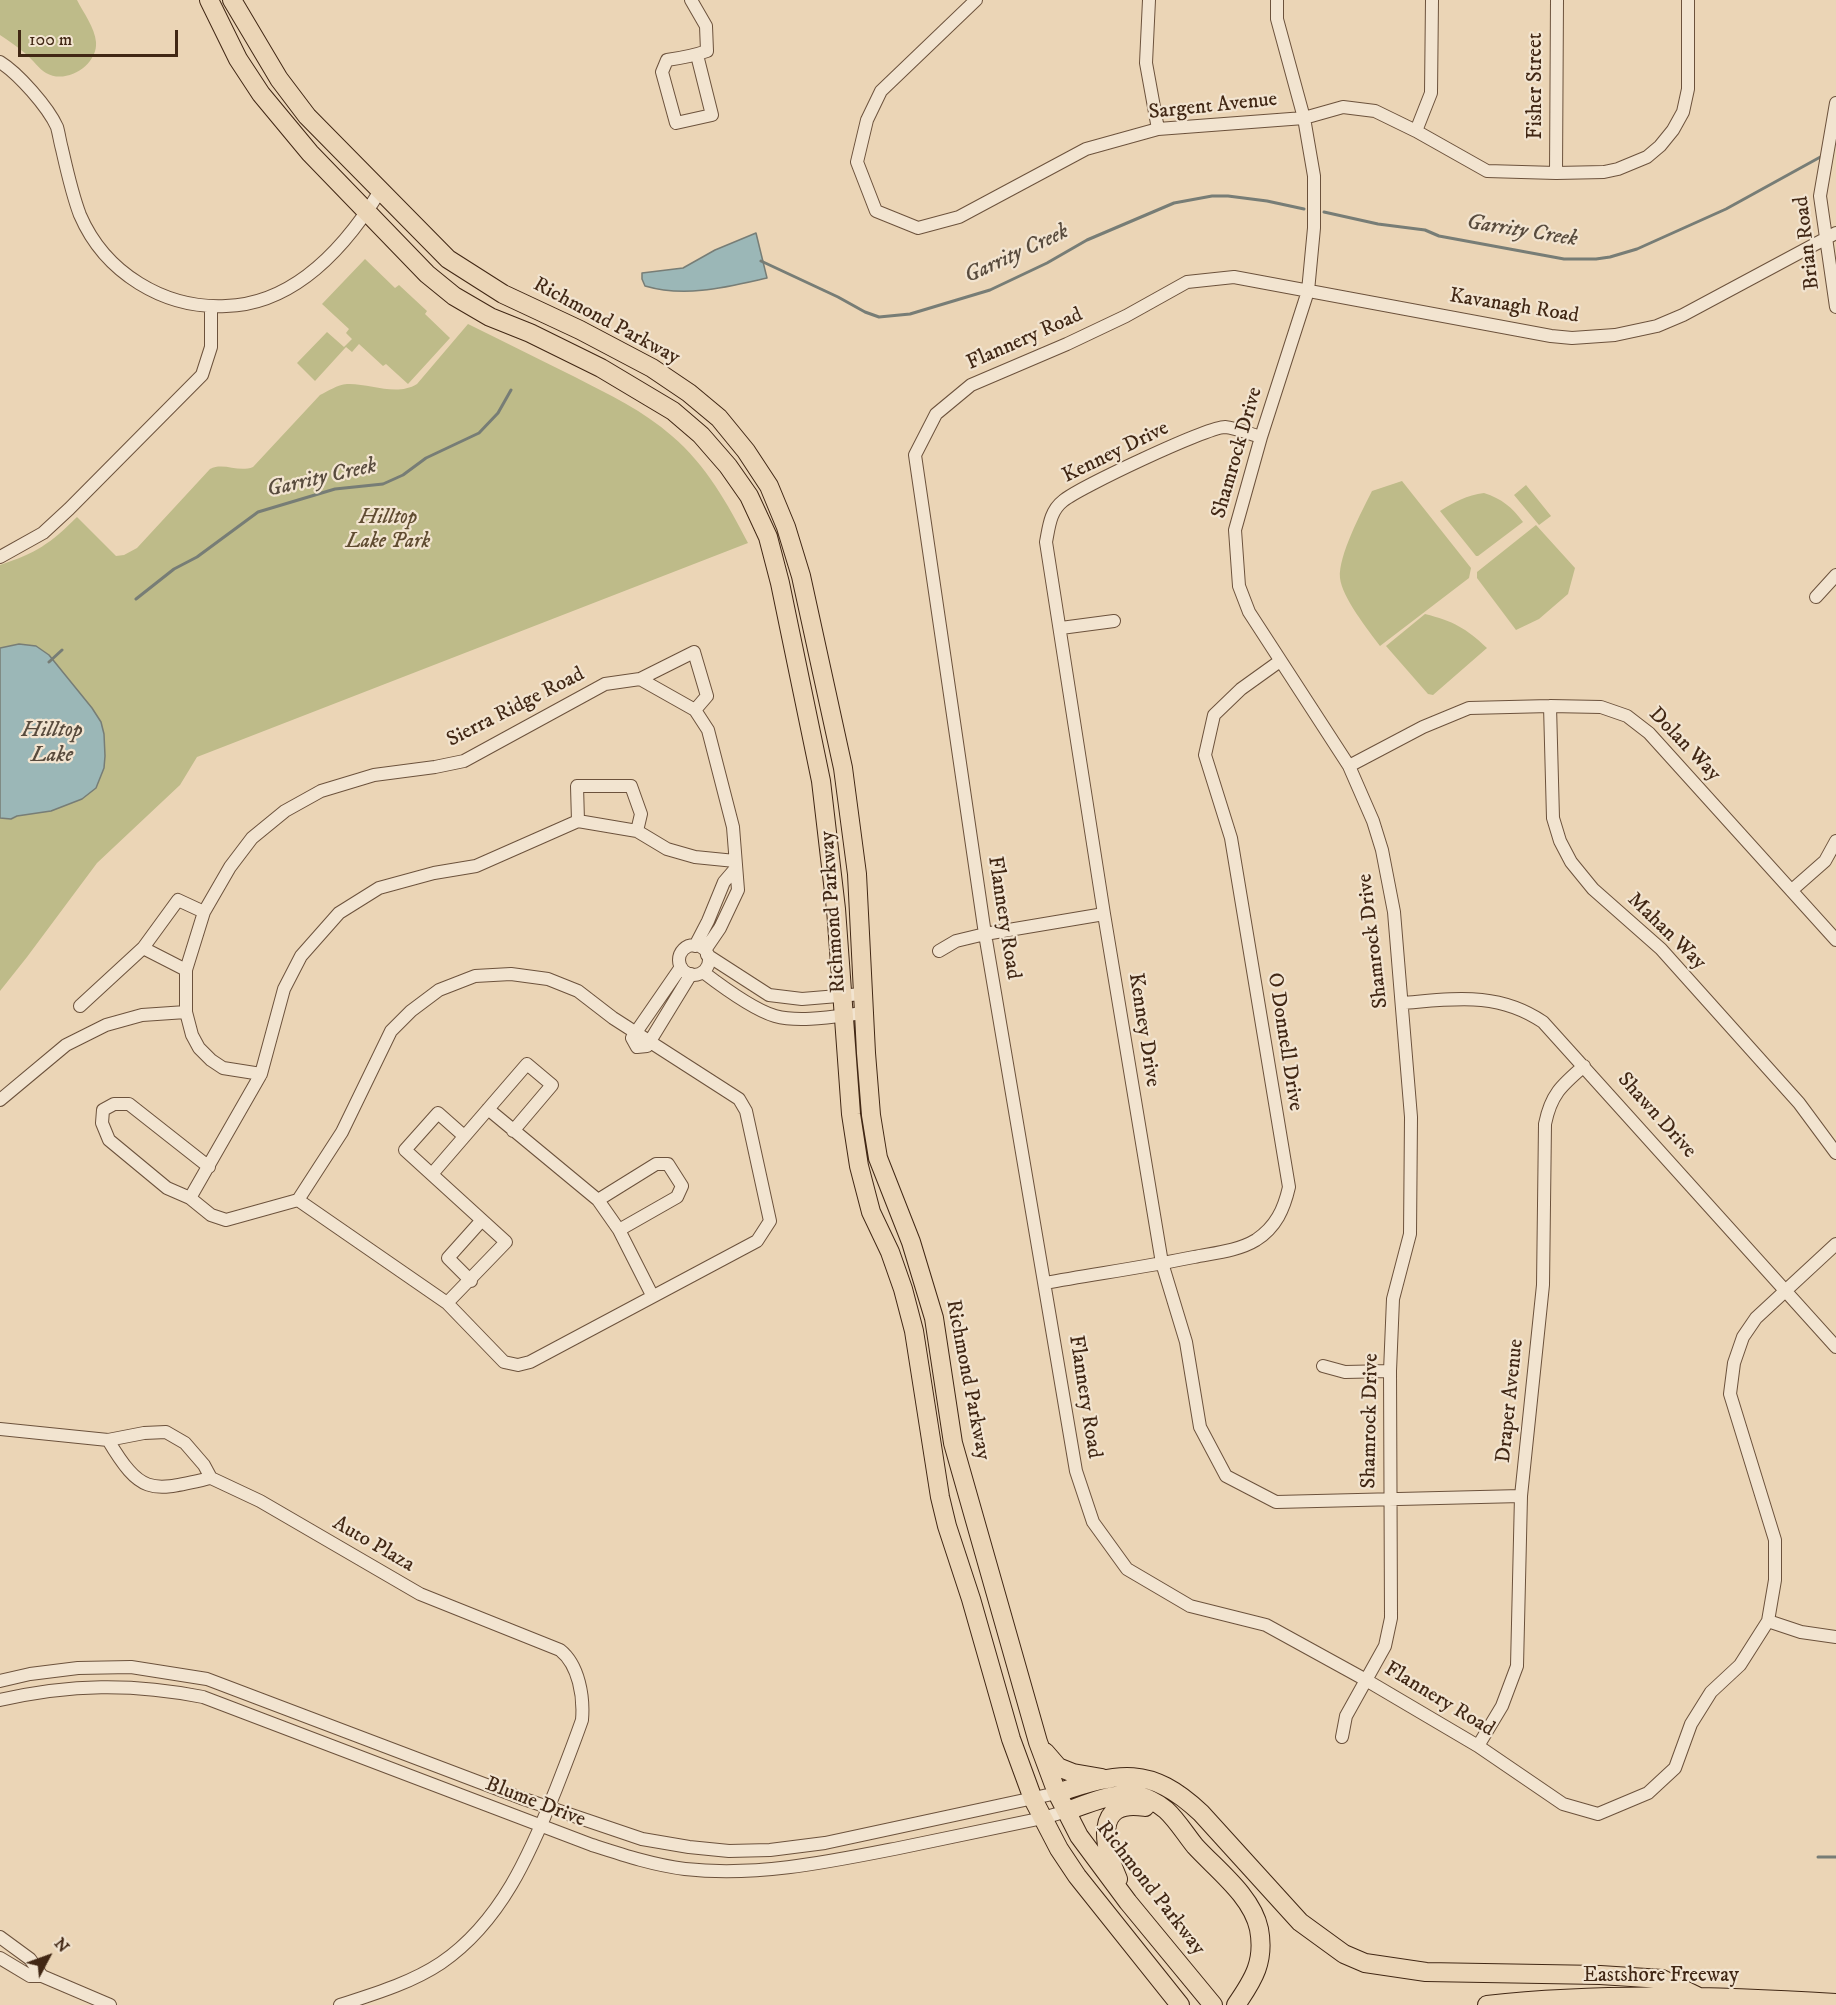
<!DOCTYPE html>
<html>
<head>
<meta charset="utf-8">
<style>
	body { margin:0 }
	#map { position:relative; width:1836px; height:2005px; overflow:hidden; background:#ebd5b6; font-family:"IM FELL DW Pica",serif }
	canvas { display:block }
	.north { position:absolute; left:18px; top:1927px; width:60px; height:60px; -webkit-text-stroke:4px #f2e4d0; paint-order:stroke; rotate:49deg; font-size:16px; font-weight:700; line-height:24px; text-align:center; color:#412714 }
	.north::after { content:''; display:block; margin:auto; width:21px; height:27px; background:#412714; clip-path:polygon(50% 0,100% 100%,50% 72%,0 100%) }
	.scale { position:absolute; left:18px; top:30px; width:160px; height:27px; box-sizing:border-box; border:3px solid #412714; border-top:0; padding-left:8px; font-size:18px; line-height:21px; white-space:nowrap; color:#412714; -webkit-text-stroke:4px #f2e4d0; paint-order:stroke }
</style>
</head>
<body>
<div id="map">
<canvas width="1836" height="2005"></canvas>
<div class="north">N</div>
<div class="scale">100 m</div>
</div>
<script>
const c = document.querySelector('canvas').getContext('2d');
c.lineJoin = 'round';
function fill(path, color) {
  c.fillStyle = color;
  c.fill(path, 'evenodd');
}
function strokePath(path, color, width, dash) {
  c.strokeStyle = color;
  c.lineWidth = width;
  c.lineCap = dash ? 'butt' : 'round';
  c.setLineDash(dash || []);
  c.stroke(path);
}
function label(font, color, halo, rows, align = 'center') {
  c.font = font + ' "IM FELL DW Pica",serif';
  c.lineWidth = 4.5;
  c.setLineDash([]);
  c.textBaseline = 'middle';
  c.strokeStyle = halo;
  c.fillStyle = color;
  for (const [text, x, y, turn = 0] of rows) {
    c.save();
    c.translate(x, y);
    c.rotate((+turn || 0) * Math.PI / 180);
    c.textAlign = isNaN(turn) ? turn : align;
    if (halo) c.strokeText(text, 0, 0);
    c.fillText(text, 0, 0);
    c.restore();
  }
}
const green = new Path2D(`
	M0,0h77c6,12 18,28 19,42 2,23 -30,43 -50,31 -7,-4 -13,-13 -20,-19 -8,-7 -17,-13 -26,-19z
	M365,259l30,29 4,-3 28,26 -2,3 25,24 -42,46 -22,-20 -3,2 -24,-22 -7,8 -6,-5 -31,34 -18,-18 30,-31 17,15 8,-8 -6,-6 3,-4 -27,-25z
	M468,324c36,18 71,35 107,53 33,17 69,34 97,59 34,29 56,68 76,107l-551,214 -17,28 -83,78 -70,94 -27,34v-426c36,-12 50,-21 77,-48l39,39 8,-1 13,-7 73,-79c14,-7 28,4 43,-2l67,-72c8,-4 17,-10 27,-11 23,-1 49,13 70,0z
	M1402,481l69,87 -2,10 -89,68c-12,-16 -38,-49 -40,-68 -2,-22 22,-67 32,-87z
	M1526,485l25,31 -12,9 -25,-30z
	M1484,493c18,6 28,14 39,29l-45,34h-2l-36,-45c14,-9 27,-16 44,-18z
	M1536,525l39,43 -7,26 -29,25 -23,11 -39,-52v-6z
	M1425,614c28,7 41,14 62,34l-54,47 -5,-1 -42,-48z`);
const water = new Path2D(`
	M756,233l11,45c-40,9 -81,20 -122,8l-3,-7v-6l41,-5 32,-18z
	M19,644l17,2 13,9 43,53 9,14 3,12 1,22 -1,12 -8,20 -14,11 -31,12 -34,5 -6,3 -11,-1v-170z`);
const stream = new Path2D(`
	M1324,212l54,12 47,6 14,6 125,23h32l14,-2 27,-8 89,-40 98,-54
	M761,261l77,36 27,15 14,5 31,-3 80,-24 57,-27 40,-23 87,-37 38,-7h16l39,5 37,8
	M136,599l38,-30 23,-12 61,-45 77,-23 48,-5 20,-9 23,-17 53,-25 19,-20 13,-23
	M49,662l13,-12
	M1818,1857h18`);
const minor = new Path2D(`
	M691,0l15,26 1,25c-14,5 -26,7 -40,9l-5,12 14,51 36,-8 -15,-60
	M976,0l-95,91 -14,29 -10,42 19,49 42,17 41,-11 127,-68 72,-20 146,-11 39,-11 32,4 41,20 71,40 69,2 48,-1 14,-3 29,-12 13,-11 13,-16 10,-18 5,-23v-89
	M1149,0l-3,63 12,66
	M1277,0v19l27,99 10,58v52l-6,63 -47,146 -26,93 4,56 10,26 100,154 24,55 9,29 12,62 17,205 -1,117 -17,65 -3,72 1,247 -6,28 -39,70 -4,21
	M0,62c18,11 48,45 57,65 2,7 3,15 5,22 5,22 10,45 18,66 25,58 84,94 146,91 69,-2 120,-60 154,-115
	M1836,103l-16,93 16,111
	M1416,131l15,-38 1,-93
	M1556,173l1,-173
	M1836,233l-153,82 -26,11 -42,9 -43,3 -21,-2 -317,-59 -47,5 -61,34 -59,28 -96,41 -35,29 -21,41 70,479 91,537 17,51 34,47 63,37 76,19 100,55 112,66 85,58 35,10 50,-21 27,-25 16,-44 20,-32 29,-27 28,-44 7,-41v-40l-45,-146 4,-31 9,-26 13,-19 80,-74
	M1261,437c-11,-3 -25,-9 -36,-10 -18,0 -147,61 -162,74 -13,10 -14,26 -17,41l58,372 58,349 24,79 14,85 26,49 50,26 245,-6
	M0,557l43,-24 26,-24 133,-134 9,-28v-40
	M1816,597l20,-22
	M1061,628l53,-7
	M640,679l54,-27 13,44 -12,14
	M1550,706l3,112 7,23 11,21 22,27 68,60 138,154 37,50
	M1349,766l74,-39 46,-19 81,-2 51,1 26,9 22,17 187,207
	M578,821l-1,-35h54l10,28 -4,17
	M1792,890l33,-29 11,-20
	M679 960a15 15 0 1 1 30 0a15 15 0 1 1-30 0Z
	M695,946l13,-25 16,-39 12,-14
	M143,948l43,22
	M939,951l17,-10 29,-7 119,-20
	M707,955l62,40 33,4 60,-5
	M681,967l-49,71 5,9 10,-1 44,-72
	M703,972c17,13 51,38 72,44 25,7 62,0 88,-3
	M511,974l37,5 30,12 35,27 126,81 7,12 24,110 -13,20 -227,121 -12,3 -14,-3 -57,-59 -149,-103 44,-68 49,-101 20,-20 28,-21 36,-14z
	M1402,1003c51,-4 95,-12 141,19l293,325
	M80,1006l63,-58 35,-48 26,12
	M261,1074l-38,-6 -12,-8 -12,-12 -7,-13 -6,-23v-42l18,-58 26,-45 22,-29 33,-27 36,-20 53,-16 61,-8 29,-6 141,-77 35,-5 55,31 13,20 25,97 5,63 -18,38 -15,22
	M0,1100l66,-55 40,-20 36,-10 44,-3
	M488,1109l110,91 21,30 33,65
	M209,1167l-80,-63h-15l-11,6 -1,13 7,17 58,48 23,10 21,17 15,5 72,-20
	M432,1174l95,-110 25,21 -39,46
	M190,1198l71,-124 23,-85 17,-33 38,-43 40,-25 55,-15 42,-7 102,-45 59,10 30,18 28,8 40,4
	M598,1200l58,-36h12l14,22 -5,11 -58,33
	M471,1281l-23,-23 34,-38
	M1045,1283c50,-9 100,-16 149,-26 20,-4 44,-6 62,-17 20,-13 28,-31 33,-53l-58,-349 -26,-83 9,-40 27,-26 39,-28
	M447,1303l59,-61 -101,-92 33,-37 26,23
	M1323,1366l22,6 45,-1
	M0,1429l108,11 36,-7 22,-1 19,11 19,22 7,13 49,23 160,93 140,56c19,15 24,47 22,70 -8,23 -17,46 -26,69 -26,65 -55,133 -115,174 -30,20 -67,31 -101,42
	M108,1440c34,57 44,51 103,38
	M1768,1621l33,11 35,5
	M0,1681l30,-7 48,-6 53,-1 76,12 314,119 121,41 47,8 40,4 41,-1 55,-7 232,-50
	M0,1700c70,-16 132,-17 203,-3l389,148c31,10 61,20 93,24 72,8 143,-7 214,-21 48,-10 96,-20 144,-30l24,-7
	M1478,1746l24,-40 15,-40 4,-170 22,-211 2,-161c6,-30 17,-39 39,-58
	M0,1937l30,22 12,17
	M0,1958l30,18h12l68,29`);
const highway = new Path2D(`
	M209,0l29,59 23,35 49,59 117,121 27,22 36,21 40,16 71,35 72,43 28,24 27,31 21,30 19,41 12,46 41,198 15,128 15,205 8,52 12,46 19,40 13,37 11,42 26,166 7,29 24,73 40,140 22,60 26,50 18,27 103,129
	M232,0l47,79 28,37 141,143 55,35 77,36 72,38 37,25 30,25 27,33 23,35 17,41 15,49 42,192 14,106 9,179 5,62 7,43 33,84 23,76 19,125 85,299 19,51 22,43 49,66 85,103
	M1045,1752l13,15 15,6 29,5
	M1057,1793c62,-21 93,-28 144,20l99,109 44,32 21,9 61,9 174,3 62,4 37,18
	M1067,1811c20,-7 44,-18 66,-16 12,1 25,8 33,15 11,10 20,25 29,36 22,24 57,50 64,83 6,32 -5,50 -23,76
	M1118,1879c-14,-31 -26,-81 27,-72
	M1487,2005c115,-13 233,-9 349,-2`);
const streetNames = [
	["Fisher Street",1537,86,-90],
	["Sargent Avenue",1213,107,-6],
	["Brian Road",1808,243,-97],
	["Kavanagh Road",1514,307,9],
	["Richmond Parkway",606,322,28],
	["Flannery Road",1025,340,-24],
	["Kenney Drive",1116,453,-26],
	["Shamrock Drive",1238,453,-74],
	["Sierra Ridge Road",516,708,-27],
	["Dolan Way",1684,745,46],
	["Richmond Parkway",834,912,-94],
	["Flannery Road",1003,918,81],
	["Mahan Way",1666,932,44],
	["Shamrock Drive",1374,941,-97],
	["Kenney Drive",1143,1030,81],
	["O Donnell Drive",1284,1042,81],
	["Shawn Drive",1656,1116,48],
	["Richmond Parkway",967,1380,79],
	["Flannery Road",1084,1397,81],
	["Draper Avenue",1511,1401,-84],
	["Shamrock Drive",1371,1421,-89],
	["Auto Plaza",373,1545,30],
	["Flannery Road",1439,1700,31],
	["Blume Drive",535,1803,21],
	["Richmond Parkway",1150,1889,52],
	["Eastshore Freeway",1661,1977]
];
const parkNames = [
	["Hilltop",388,519],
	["Lake Park",388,543]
];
const waterNames = [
	["Garrity Creek",1522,232,9],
	["Garrity Creek",1017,255,-25],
	["Garrity Creek",322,479,-13],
	["Hilltop",52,731],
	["Lake",52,756]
];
fill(green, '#bebb89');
fill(water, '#9bb7b7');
strokePath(water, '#777d76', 1.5);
strokePath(stream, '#777d76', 3);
strokePath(minor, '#6c523c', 14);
strokePath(highway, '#412714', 20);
strokePath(minor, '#f2e4d0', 12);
strokePath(highway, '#ebd5b6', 18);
label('21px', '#412714', '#f2e4d0', streetNames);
label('italic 21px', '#604c31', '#f2e4d0', parkNames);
label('italic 22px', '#584b3d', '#f2e4d0', waterNames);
</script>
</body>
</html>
